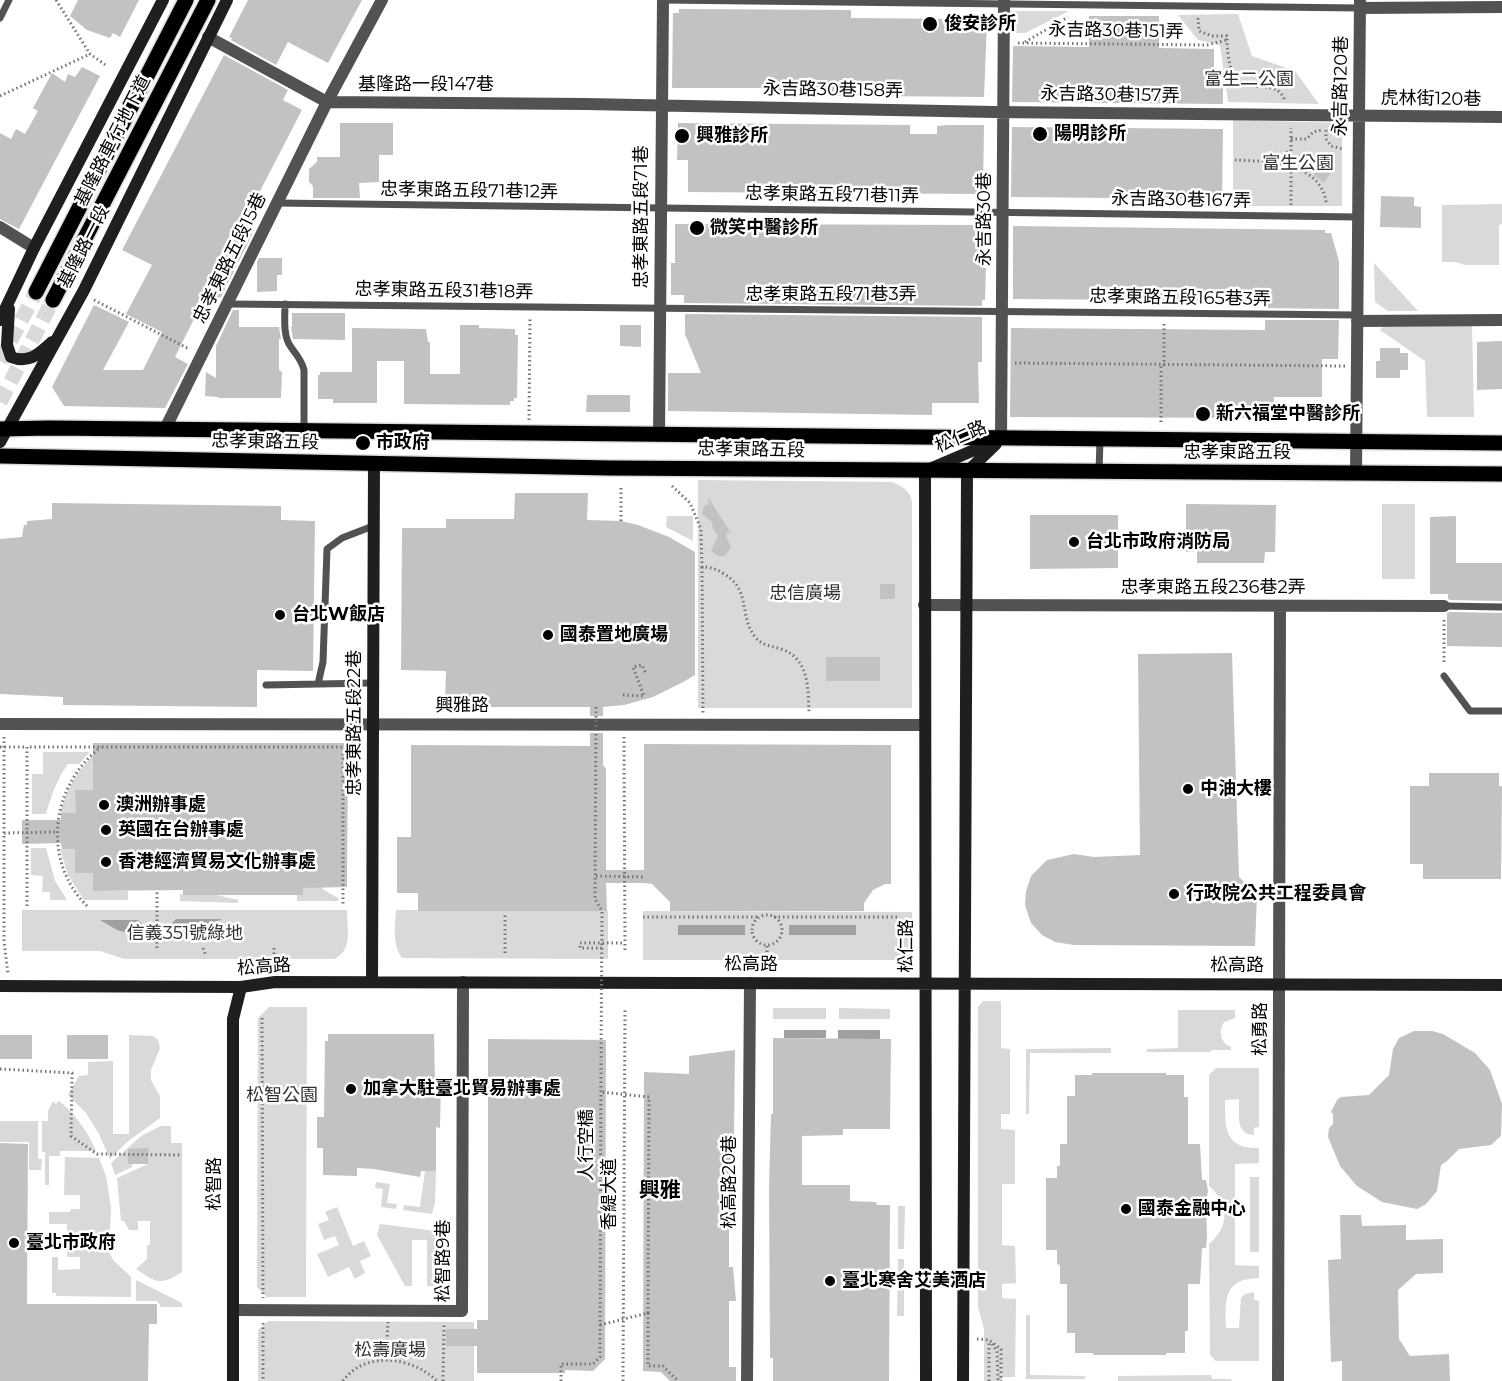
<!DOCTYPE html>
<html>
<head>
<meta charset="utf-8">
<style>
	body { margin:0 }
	canvas { display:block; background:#fff }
</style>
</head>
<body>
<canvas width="1502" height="1381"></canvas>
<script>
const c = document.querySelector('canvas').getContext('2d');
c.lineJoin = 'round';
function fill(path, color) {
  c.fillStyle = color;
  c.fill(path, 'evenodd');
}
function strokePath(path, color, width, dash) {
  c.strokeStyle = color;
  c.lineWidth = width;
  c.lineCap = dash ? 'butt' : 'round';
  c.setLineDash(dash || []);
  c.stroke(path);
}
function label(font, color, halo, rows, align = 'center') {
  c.font = font + ' Montserrat,"Noto Sans TC",sans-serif';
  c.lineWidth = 5;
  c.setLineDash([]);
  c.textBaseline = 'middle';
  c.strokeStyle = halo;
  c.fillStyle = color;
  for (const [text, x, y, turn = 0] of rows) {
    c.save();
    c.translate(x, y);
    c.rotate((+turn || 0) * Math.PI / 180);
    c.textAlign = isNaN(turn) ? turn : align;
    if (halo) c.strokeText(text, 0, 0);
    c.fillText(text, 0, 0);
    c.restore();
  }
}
const green = new Path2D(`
	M1010,11h59l-44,22h-14z
	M1238,14l14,42 43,15 24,33 -91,-2 -8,-57 -22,-5 -20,-25z
	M1233,120l109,3v83h-109z
	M1502,204v20l-3,1v40h-34l-9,-3h-14v-57z
	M1374,263l44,48h-30l-13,-9z
	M1472,325l2,92h-47l-2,-56 -45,-31 4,-4z
	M698,480l194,2c10,4 19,9 20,21v205h-214z
	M1382,504h33v75h-33z
	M667,516h26v25l-27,-14z
	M43,752h47l-11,12h-11c-11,15 -17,32 -22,50h-14v-40h11z
	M94,754l-1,36 -15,23h-18c6,-24 17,-41 34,-59z
	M31,848h15l9,33 12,19h-17v-8h-8l1,-16 -12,-1z
	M60,849h18l15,24v18h35v9h-44l-16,-25z
	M318,882l6,8 14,8v3h-41v-6l6,-7z
	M180,893l3,2h34l21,5v3l-58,-2z
	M22,910h325c0,18 6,41 -13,49h-210l-24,-8h-78z
	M396,910l212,1v48l-206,-1c-10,-14 -7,-31 -6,-48z
	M643,911l269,1v41l-6,7h-263z
	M983,1001h18v47l9,1v65h-9v15l14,1v54h-13v61l13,1 1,37 -14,1v14l14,1 -1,78h-13v4h-18v-52l-6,-22v-300z
	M269,1007h38l-1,290h-39l-10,-10 1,-269z
	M773,1008h53v11h-53z
	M839,1008l51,1v10h-51z
	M1178,1010h57v8l-11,4c-6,10 -4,20 7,25v3h-20v2h-64v-3l31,-1z
	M129,1035l24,1 5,4 2,8 -9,22v10l9,16v22l-33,24 -17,17 -11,-25 -13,-21 -18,-18 11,-19 9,-1v-13l25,-1v73h16z
	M1111,1048v5h-81l-1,61h-3v-65z
	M1216,1068h43v59l-5,1v7c-20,-1 -14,-22 -15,-36l-14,1c0,27 -1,49 34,48v15l-24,1v101l24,1v12c-36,1 -34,22 -33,50h13l2,-30 4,-4 9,-2v8l5,1v60h-43l-6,-6 -1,-111c21,-17 20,-41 0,-58v-111z
	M53,1101l3,3 3,-3c17,14 28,29 37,50h-36v5h-11v29h-4v-33h-3v-31h6v-10z
	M0,1121h38v38h4l-1,11h-12v-28h-29z
	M161,1126h10v17h11v129c-22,14 -25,11 -46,-3l11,-10v-14h3v-24h-12v9h-9l-5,-9h-3l-4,-43 31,-14 1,-15h-20l-1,15h4v3l-17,8 -4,-12 30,-27z
	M65,1157l34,1 7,18 5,32 -2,44 4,8 18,17v20l-75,-1v-3h-4v-36h6v13l22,-1v-12h-13v-33h-18v-12h21l1,-3h9v-14h-16z
	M425,1171h11l-1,31 -3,12 -29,-4 1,-5 16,2z
	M1250,1177h9v75h-9z
	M376,1182l14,2 -3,19 10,1 -1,5 -15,-2 2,-18 -8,-1z
	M905,1206l-1,43h-6v-43z
	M337,1207l16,39 11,-5 7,15 -11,5 5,12 -10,6 -6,-12 -21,10 -11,-23 22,-9 -4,-9 -11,4 -6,-16 11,-4 -4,-8z
	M380,1224l56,7v30l-4,1v16h4v8h-9v-46h-15v46h-7l-28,-51z
	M898,1259h6v57h-7z
	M136,1280l46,23v4h-21l-4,-6h-21z
	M1026,1315h4v60l55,1v3h-59z
	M268,1321l206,1v59h-216v-51z
	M1211,1375l1,4h19l1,2h-114v-5z`);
const water = new Path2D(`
	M176,919h46l-30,15 -20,3v-14z
	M100,920h38l4,4v13l-25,-7z
	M678,925h67v10h-67z
	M789,925h67v10h-67z
	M784,1030h42v8h-42z
	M838,1030h42v9h-42z`);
const building = new Path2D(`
	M78,0h61l-19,37 -7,-4 -3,5 -23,-8 -17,-14z
	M248,0h114l-34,63 -40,-21 -12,23 -45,-25 1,-2 -3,-1z
	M679,9l172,1v8l111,1v4h25l-3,74 -219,-2v-7h-93l1,-75h6z
	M1089,16h70v32l55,1v33h9v22l-211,-2 1,-56 76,1z
	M224,55l64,35 -5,10 19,10 -57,110 7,15 -31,62 -18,4 -28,56 13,7 -23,44 -101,-2 -12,-19 42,-82 35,17 -26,48h40l19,-38 -36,-18 26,-49 -30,-15z
	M82,67l18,9 -81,153 -19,-10v-86l11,6 5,-10 9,5 13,-23 -5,-3 19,-35 13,9 3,-8 7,3z
	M340,123h53v32h-14v27l-20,1 1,15h-47v-12l-4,-4v-13l8,-7v-5h23z
	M678,123l232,2v9h27v-8l11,-1h36l-1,69 -295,-2v-32h-11z
	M1012,127l211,2 -1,70 -211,-2z
	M1323,162l10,7 -9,14 -10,-8z
	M1381,196l33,1v9l7,1v21l-41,-1z
	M675,224l307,1 -1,43h5l-1,32h-3v6l-298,-3v-8h-13v-32h4z
	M1013,226l312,4v3h6l8,28v48l-74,-1 1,-7 -253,-2z
	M259,258h23v17h-5v16l-20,1v-30z
	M233,310h6v17h40l2,12h-2v31l3,2 -1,26h-63v-1l-13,-1 1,-24 10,6v-32z
	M292,313h53v27l-52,-1 -2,-12h1z
	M685,314l297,3v45h-4l1,41h-47v12l-264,-4v-38h33l-16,-39z
	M1265,320h74l-1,39h-16v38h-48v21l-264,-1 1,-89 254,2z
	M460,325h19v3l36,1v6h3l-1,63h-3v3h-4v4l-106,-1v-43h-27v42h-44v-4h-15v-24h2v-3h32v-44l74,1 2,13h2v32h30z
	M620,325h21v22l-21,-1z
	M1502,341v48l-25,1v-48z
	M1380,348h20v5h8v17h-8v8h-24v-17h4z
	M587,395h43v17h-44z
	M515,493h73l-1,27 34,1 17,4 31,12 26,15v123l-12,7 -30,15 -29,8 -21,2v9h-13v-9h-145l1,-36 -45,-1 1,-142h44v-9h68z
	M708,497l24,38 -4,-3 -2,4 5,11 -6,9h-7l-7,-5 7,-15 -5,-7 -1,-7 -10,-8 2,-8 5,-2z
	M52,503l229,3v14l34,1 -2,150 -56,-1v37l-194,-2v-8l-63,-3v-155l22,-2 2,-12h3v-4l25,-2z
	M1186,504l90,1 -1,47h-10l-1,11h-67v-12l-11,1z
	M1030,515h88v53l-88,1z
	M1456,516v47h46v38l-52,-1 -2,-1v-5h-18v-77z
	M880,584h15v15h-15z
	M1450,612l52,1v34l-55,-1v-33z
	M1232,653l7,224 18,18 -2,51 -181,-1 -19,-3 -13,-7 -11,-12 -6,-18 1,-14 5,-15 16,-16 27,-6 20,3 46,-2 -2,-201z
	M826,657h54v24h-54z
	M590,733h13v32l3,4v101h38v-126l247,1v139h-6l-12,6 -9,13v8h-194v-9l-18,-18 -8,-1h-38l1,28h-189v-18h-21v-56h14v-92l179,1z
	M93,743h255l-1,144 -44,1v7h-120v-5l-90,1v-18h-18v-24h-13l-1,-6 -39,1v-24h39v-7h15l-1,-23h18z
	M1429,773h70v13h3l-1,93h-78v-15h-13v-78h19z
	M1414,1031h18l11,3 32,19 15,17 12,34 -1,32 -10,9 -32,4 -12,12 -6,4 -4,26 -11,13 -9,5 -35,-7 -25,-16 -17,-20 -12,-29 1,-9 4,-4v-10l-2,-2 6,-12 4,-3 28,-2 20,-20 4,-26 6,-11z
	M328,1034h106l1,47h6l-1,47 -4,-1v44h-15l-1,6 -46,-8 -17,-1v8l-34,-1v-27h-6v-31h7l1,-76h3z
	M0,1035h32v24h-32z
	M67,1035h41v24h-41z
	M773,1038l118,1 -1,90h-47v6l-41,1v49h48v16l26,1 1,3h13l-1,176h-116v-23h-3l-1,-170 2,-74h2z
	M488,1039l118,1 -1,319 -12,12 -28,-1v3h-88v-27h-31v-17h31v-9h11z
	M735,1050l-1,86h2l-3,40h-4v91h4l3,34h-7v66h7v14h-66l-9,-9 -18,-1 1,-299 45,2v-18z
	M1092,1073h74v2h18v22h4v47h12l2,36h4l2,11 -2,12 1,34 -1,11h-4l-2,36h-12v47h-3v22h-19v2h-73v-2h-18v-20h-8v-49h-7v-19l-3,-1v-14h-11v-72h11v-12h3v-22h7v-48h8v-21h17z
	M0,1143l28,1 -1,160h130v20h-8l-1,57h-148z
	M149,1148l-1,16h-20v-15z
	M1340,1215h21l1,11 44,-1v15l37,-1v34l-27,1 -18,16 1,49 11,17 39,-2 1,27h-108v-20l-11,1 -3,-102 13,-1z`);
const primaryTunnel = new Path2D(`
	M0,361l36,-69
	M0,402l53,-102`);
const path = new Path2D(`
	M56,0l34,54 17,12
	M1198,18l1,13 13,5h15c0,12 1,32 9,42 13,16 41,-1 49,23
	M1025,42l43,-25
	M1018,43l189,2 20,-5
	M0,96l90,-42
	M1326,130v9l5,7 12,3
	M1291,139h16l6,-7 9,-2
	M1235,160c18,0 43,6 54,-10
	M1277,160c7,9 12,7 22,10 15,5 26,18 27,33
	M1291,205v-77
	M94,300l95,49
	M1015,363l330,3
	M1164,366v-42
	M529,420l1,-102
	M1161,422v-56
	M672,486l18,17 11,26 1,38c9,0 15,2 22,7 28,16 14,43 32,64 7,8 16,8 25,11 28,9 27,39 28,63
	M621,521v-36
	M702,567l1,146
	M1444,620v45
	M623,695l21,1 -11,-29 9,-2 4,9
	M4,737v204l4,33
	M624,737l1,216
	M0,747h27
	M4,833l53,-1
	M27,906v-159h316v159
	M87,906c-46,-46 -36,-121 14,-159
	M752 930a15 15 0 1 1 30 0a15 15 0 1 1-30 0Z
	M643,917h116
	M774,917h123
	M767,946v7
	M157,948v-58
	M203,948l3,8
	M274,948v8
	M602,948h-22v-5h45
	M505,953v-39
	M262,1018l1,280
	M0,1069l72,4 -1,63 26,18 85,1
	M648,1313v53h15l15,15
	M263,1323v58
	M977,1339l12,1 12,9v32
	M992,1344l5,7 1,30
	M386,1359l2,-37
	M343,1381c22,-31 70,-24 94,0
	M443,1381l1,-58
	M561,1381v-17h32l7,-7 1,-296
	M623,1381l2,-373
	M989,1381v-40`);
const lane = new Path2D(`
	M662,0l698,8
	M0,18l9,-18
	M277,203l1081,14
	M229,304l1128,11
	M285,304c0,12 -2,29 4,40 6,10 12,14 15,26v61
	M1099,472l1,-32
	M1444,606l58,1
	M1444,676l26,35h32
	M318,684l5,-22 4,-113 15,-11 31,-12
	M266,685l107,-2`);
const street = new Path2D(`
	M1360,8l142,-1
	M208,37l119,65 259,2 408,8 508,5
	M0,227l34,21
	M1357,321l145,-1
	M165,429l162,-327 55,-102
	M659,435l4,-435
	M1001,439l3,-439
	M1356,474l4,-474
	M924,605l520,1
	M0,724l924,1
	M233,1310l229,1 1,-329
	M747,1381l3,-398
	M1278,1381l2,-775`);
const secondary = new Path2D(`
	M9,309l-2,36 4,12c18,7 28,-3 41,-15
	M0,320l34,-72 129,-248
	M0,442l84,-152 143,-290
	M372,982l2,-518
	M0,986l241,1 34,-5 1227,3
	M233,1381v-362l8,-32
	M926,1381l-1,-910 75,-32
	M963,1381l4,-909 29,-28`);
const primary = new Path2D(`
	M36,292l150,-292
	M53,300l155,-300
	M0,429l49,-1 1453,15
	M0,456l610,12 892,6`);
const pathBridge = new Path2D(`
	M596,707l-1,192 7,12 -1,150
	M596,876l49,1
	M600,1325l48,-12 1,-216 -48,-5`);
const markers = [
	[930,24,8,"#000"],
	[1040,134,8,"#000"],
	[682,136,8,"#000"],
	[697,228,8,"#000"],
	[1203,414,8,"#000"],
	[363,443,8,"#000"],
	[1074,542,6,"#000"],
	[280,615,6,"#000"],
	[548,635,6,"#000"],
	[1188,789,6,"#000"],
	[104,805,6,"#000"],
	[106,830,6,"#000"],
	[106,862,6,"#000"],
	[1174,894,6,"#000"],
	[351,1089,6,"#000"],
	[1126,1209,6,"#000"],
	[14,1243,6,"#000"],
	[830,1281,6,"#000"]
];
const poiNames = [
	["俊安診所",944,24],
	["陽明診所",1054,134],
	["興雅診所",696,136],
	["微笑中醫診所",710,228],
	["新六福堂中醫診所",1216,414],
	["市政府",376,443],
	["台北市政府消防局",1086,542],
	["台北W飯店",292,615],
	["國泰置地廣場",560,635],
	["中油大樓",1200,789],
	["澳洲辦事處",116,805],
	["英國在台辦事處",118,830],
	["香港經濟貿易文化辦事處",118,862],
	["行政院公共工程委員會",1186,894],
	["加拿大駐臺北貿易辦事處",363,1089],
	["國泰金融中心",1138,1209],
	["臺北市政府",26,1243],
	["臺北寒舍艾美酒店",842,1281]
];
const streetNames = [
	["永吉路30巷151弄",1116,31,1],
	["基隆路一段147巷",426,85],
	["永吉路120巷",1341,86,-89],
	["永吉路30巷158弄",833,90,1],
	["永吉路30巷157弄",1110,95,1],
	["虎林街120巷",1431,99,1],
	["基隆路車行地下道",113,141,-63],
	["忠孝東路五段71巷12弄",469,191,1],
	["忠孝東路五段71巷11弄",832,195,1],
	["永吉路30巷167弄",1181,200,1],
	["忠孝東路五段71巷",642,217,-90],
	["永吉路30巷",985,219,-90],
	["基隆路一段",84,247,-63],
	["忠孝東路五段15巷",230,258,-64],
	["忠孝東路五段31巷18弄",444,291,1],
	["忠孝東路五段71巷3弄",831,295],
	["忠孝東路五段165巷3弄",1180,298,1],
	["松仁路",961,437,-23],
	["忠孝東路五段",265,442,1],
	["忠孝東路五段",751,450,1],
	["忠孝東路五段",1237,453],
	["忠孝東路五段236巷2弄",1213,588],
	["興雅路",462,706],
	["忠孝東路五段22巷",355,723,-90],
	["松仁路",907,946,-90],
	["松高路",751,965],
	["松高路",1237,966],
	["松高路",264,967,-4],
	["松勇路",1261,1029,-90],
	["人行空橋",587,1145,-90],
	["松高路20巷",730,1182,-90],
	["松智路",215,1184,-90],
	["香緹大道",610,1194,-90],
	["松智路9巷",444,1261,-90]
];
const parkNames = [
	["富生二公園",1249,80],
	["富生公園",1298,164],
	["忠信廣場",805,594],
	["信義351號綠地",185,934],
	["松智公園",282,1096],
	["松壽廣場",390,1351]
];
const quarterNames = [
	["興雅",660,1191]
];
fill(green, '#d9d9d9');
fill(water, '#a0a0a0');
fill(building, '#c2c2c2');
strokePath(primaryTunnel, '#d9d9d9', 15, [15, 8]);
strokePath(primary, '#dbdbdb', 18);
strokePath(path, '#747474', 3, [1.5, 3]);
strokePath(lane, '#525252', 7);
strokePath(street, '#525252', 12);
strokePath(secondary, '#1f1f1f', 12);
strokePath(primary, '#000', 15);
strokePath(pathBridge, '#747474', 3, [1.5, 3]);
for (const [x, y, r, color] of markers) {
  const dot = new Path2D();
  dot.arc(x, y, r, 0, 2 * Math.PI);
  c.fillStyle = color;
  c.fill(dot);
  strokePath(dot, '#fff', 2);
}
label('bold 18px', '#000', '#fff', poiNames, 'left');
label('18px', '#000', '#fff', streetNames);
label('18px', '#303030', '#fff', parkNames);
label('bold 21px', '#000', '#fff', quarterNames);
</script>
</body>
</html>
